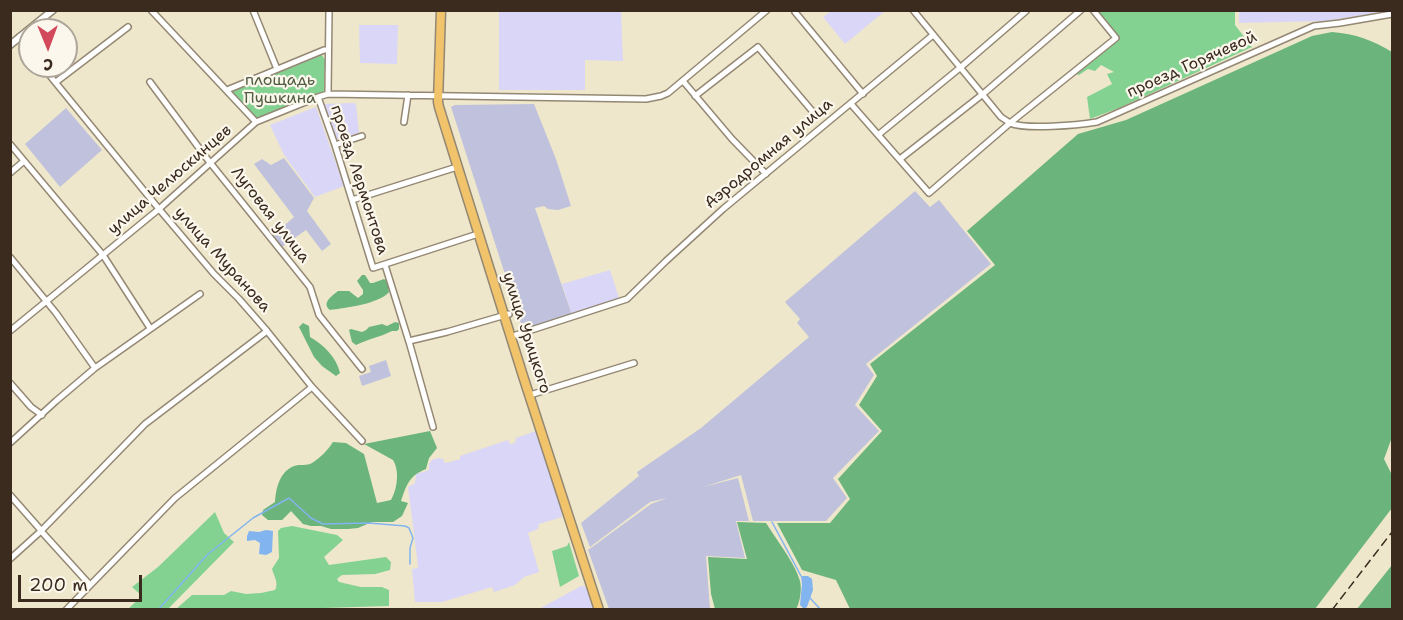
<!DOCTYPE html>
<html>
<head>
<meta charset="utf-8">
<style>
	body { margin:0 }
	#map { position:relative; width:1403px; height:620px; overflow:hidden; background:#eee7cb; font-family:"Shantell Sans",sans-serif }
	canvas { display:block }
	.frame { position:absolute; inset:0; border:12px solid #3b2a1e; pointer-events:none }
	.north { position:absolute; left:18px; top:18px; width:60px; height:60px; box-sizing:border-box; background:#fbf7ec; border:2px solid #aea59a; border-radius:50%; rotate:179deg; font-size:16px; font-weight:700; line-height:24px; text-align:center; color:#3b2a1e }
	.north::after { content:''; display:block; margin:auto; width:21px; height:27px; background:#d1495b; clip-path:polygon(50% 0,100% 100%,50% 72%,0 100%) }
	.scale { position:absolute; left:18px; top:575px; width:124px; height:27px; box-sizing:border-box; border:3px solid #3b2a1e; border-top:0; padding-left:8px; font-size:18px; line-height:21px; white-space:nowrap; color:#3b2a1e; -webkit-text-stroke:4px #fbf7ec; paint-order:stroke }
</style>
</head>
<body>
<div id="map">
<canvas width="1403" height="620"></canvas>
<div class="frame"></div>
<div class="north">С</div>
<div class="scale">200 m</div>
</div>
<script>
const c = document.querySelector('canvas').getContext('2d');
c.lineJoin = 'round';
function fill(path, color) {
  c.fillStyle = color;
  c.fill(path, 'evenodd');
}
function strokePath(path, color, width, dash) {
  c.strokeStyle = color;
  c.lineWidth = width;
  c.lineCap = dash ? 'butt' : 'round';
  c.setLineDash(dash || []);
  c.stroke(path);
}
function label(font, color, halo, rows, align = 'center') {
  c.font = font + ' "Shantell Sans",sans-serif';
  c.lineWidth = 4.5;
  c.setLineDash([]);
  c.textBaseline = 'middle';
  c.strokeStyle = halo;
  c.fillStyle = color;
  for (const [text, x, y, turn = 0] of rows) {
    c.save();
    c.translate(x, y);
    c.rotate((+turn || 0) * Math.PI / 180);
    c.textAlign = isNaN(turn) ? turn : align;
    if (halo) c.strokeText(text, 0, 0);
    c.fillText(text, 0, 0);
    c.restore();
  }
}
const built = new Path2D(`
	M886,10l-41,34 -22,-27 8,-6z
	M564,11h57l2,50 -38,-1v30h-86v-79z
	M1239,11v-1l150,1 -64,10 -86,2z
	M359,25h39l-1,39 -37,-1z
	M354,103l2,1 3,29 -17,7 -6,-1 -12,-35z
	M316,107l28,79 -29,11 -31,-42 -14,-30z
	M610,270l9,28 -47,17 -10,-31z
	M536,431l23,69 3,17 -23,7 -1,5 -10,4 11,39 -15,5 -9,8 -21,7 -2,-5 -50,15h-27l-3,-33 6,-1 -1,-10 -9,-71 7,-4 1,-9 13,-4v-6l3,-4 6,-2 5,1 2,4 5,-1 10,-3v-3l48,-16 2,4 5,-1 1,-5z
	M581,586l5,1 7,22h-54z`);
const industrial = new Path2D(`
	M534,104l22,55 15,47 -13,4 -10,-1 -4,-3 -9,2 37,107 -49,15 -72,-223 4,-2z
	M66,108l36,42 -42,37 -35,-43z
	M284,158l30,40 -7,13 24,33 -9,7 -16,-21 -24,17 -9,-12 21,-18 -40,-53 8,-5 9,6z
	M915,191l15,16 9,-7 52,64 -125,100 8,11 -19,30 24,26 -46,47 14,20 -21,23h-73l-12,-46 -38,12 35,-9 11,43h-13l9,37 -39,-2 4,53h-101l-21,-59 63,-46 16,-6 -17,4 -60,45 -9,-24 58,-47 -2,-4 64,-44 108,-91 -12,-14 3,-4 -15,-17z
	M386,360l5,16 -29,10 -3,-10 12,-4 -2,-6z`);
const green = new Path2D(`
	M1096,11h139v14l17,22 -133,61 -29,11 -3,-22 25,-13 -5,-10 7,-2 -13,-7 -6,6 -7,-2 -9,6 -3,-1 42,-35z
	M322,55l3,5 -1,30 -1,2 -65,26 -3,-1 -23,-24v-2l2,-2 24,-9 2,2 2,-1v-2z
	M215,512l9,21 10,9 -66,67h-40l14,-13 -10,-9 26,-20z
	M292,526l45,9 6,5 -19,17 5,8 57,-8 5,5 -1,8 -15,4 -33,1 -5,4 2,3 22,5h21l7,3v16l-65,2 -7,2 -141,-1 16,-14h32l7,-4 15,3 15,-1 14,-3c4,-7 -1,-14 -3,-21l7,-11 -1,-27 3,-3z
	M569,542l10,34 -19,11 -8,-36 15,-5z`);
const forest = new Path2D(`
	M1332,32c24,2 40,8 60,20v388h-1l-7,19 8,16v33l-77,101h-465l-14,-29 -34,-10 -25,-47h53l20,-24 -12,-20 44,-48 -23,-26 18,-29 -7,-12 125,-99 -28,-34 111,-97 48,-14 186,-84z
	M362,275h3l5,8h3l11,-4 3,2 2,11c-10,12 -44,16 -59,18 -9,-7 2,-14 8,-19h11l9,7 5,-4v-4l-6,-9z
	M395,322l4,1v6l-2,2h-5c-12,6 -24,8 -36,14l-4,-3 -3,-12 2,-1 11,3 4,-2 3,-3 13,-3 5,2z
	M303,323l6,3 1,11c13,7 27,21 30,36l-4,3 -14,-10 -8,-9 -15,-30z
	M430,431l7,17 -8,10 -3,11c-17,7 -19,15 -25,32l7,2 -6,13 -9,6h-21l-14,6 -10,1h-17l-10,-3h-10l-8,-2 -12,-13 -9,9h-14l-6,-5 1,-5 12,-8c1,-13 4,-30 19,-36 6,-2 13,0 18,-3 8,-5 16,-13 21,-21l13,1 18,11 13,49 14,-3c6,-10 9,-29 2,-40l-29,-16z
	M737,522l29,1c10,16 29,40 34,58 2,8 0,22 -4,28h-81l-4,-15 -3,-37 39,2z
	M1392,565v44h-35z`);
const water = new Path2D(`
	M266,530l7,1 -1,21 -6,3 -7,-1 1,-11 -5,-3 -8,1v-5l2,-5 10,1z
	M801,576h7l4,3 1,11 -6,17 -3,2 -4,-4 2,-21z`);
const stream = new Path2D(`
	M772,522l29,54
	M810,598l11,12
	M158,610l49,-55 46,-37 36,-20 22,20 12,6 46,-1 36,3 4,2 4,10 -3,10v16`);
const minor = new Path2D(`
	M151,10l105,112
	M253,10l24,59
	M913,10l88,107c3,2 6,4 9,6 16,7 68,2 87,-1l217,-96 26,-3 52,-9
	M795,12l68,82
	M19,37l11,14
	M42,66l117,143 55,65 25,25 28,32 45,56 50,54
	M683,81l49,58 34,35
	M56,82l72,-55
	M150,82l58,78 102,127 9,28 43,54
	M227,90l97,-40h4
	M328,94l1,-84
	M695,96l63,-49 55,65
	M318,97l17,48 38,123 105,-34
	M851,104l78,89 81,-70 106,-85 -23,-28
	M404,122l4,-27
	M878,135l83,-68 65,-56
	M10,144l93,111 47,73
	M335,145l27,-9
	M900,159l83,-65 98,-84
	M10,173l14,-12
	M352,200l105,-33
	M10,257l46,56 39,55
	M385,265l25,80 23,82
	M10,331l149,-122 97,-87 62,-25 10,-3 318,5 15,-3 7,-3 99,-83
	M516,335l111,-36 39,-38 57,-52 210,-174
	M409,341l38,-9 62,-18
	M10,383l21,24 11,8
	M530,395l104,-32
	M10,443l46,-42 39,-33 105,-74
	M10,495l29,33 2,3 49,54
	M10,559l31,-28 104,-107 122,-93
	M66,610l109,-112 137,-111`);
const tertiary = new Path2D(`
	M10,45l43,-35`);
const trunk = new Path2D(`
	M441,10l-3,92 1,5 84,269 76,234`);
const rail = new Path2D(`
	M1332,610l60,-78`);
const streetNames = [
	["проезд Горячевой",1192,65,-24],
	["Аэродромная улица",769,154,-40],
	["улица Челюскинцев",170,180,-41],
	["проезд Лермонтова",359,180,72],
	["Луговая улица",270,215,52],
	["улица Муранова",222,260,48],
	["улица Урицкого",526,333,72]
];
const parkNames = [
	["площадь",280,81],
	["Пушкина",280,99]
];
fill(built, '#dad6f7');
fill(industrial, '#c0c2dd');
fill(green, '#84d292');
fill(forest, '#6bb47c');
fill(water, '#82b4ef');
strokePath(stream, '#82b4ef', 1.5);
strokePath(minor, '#948874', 8);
strokePath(tertiary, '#948874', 9);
strokePath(trunk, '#948874', 11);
strokePath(minor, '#fff', 5);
strokePath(tertiary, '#fff', 6);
strokePath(trunk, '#f1c36a', 8);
strokePath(rail, '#3b2a1e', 1.5, [9, 4.5]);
label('16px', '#3b2a1e', '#fbf7ec', streetNames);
label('16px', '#515c41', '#fbf7ec', parkNames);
</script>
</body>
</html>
